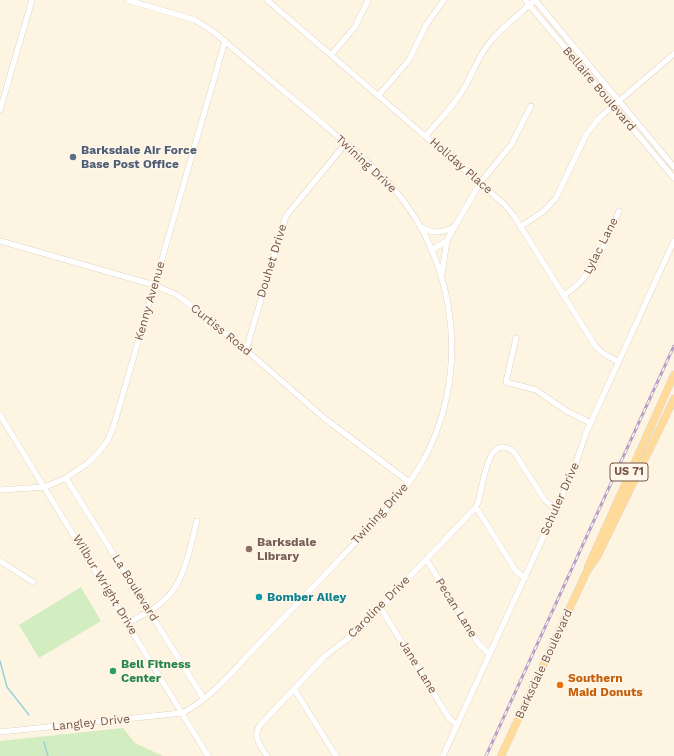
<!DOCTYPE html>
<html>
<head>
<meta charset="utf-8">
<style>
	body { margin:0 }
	canvas { display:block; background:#fef4e2 }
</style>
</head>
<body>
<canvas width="674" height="756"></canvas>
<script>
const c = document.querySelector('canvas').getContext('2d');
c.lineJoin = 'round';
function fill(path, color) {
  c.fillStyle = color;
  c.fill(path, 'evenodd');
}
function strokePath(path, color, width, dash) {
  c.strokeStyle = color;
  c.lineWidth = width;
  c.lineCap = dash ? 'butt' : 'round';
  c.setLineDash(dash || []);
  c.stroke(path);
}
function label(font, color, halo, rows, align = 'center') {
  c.font = font + ' "Work Sans",sans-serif';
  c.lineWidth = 3;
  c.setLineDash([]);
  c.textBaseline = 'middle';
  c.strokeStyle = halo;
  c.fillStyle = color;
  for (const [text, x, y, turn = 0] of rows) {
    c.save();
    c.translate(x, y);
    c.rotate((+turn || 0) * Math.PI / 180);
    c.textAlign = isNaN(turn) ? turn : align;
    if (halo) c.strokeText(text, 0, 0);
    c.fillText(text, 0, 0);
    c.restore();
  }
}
const green = new Path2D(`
	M81,587l20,34 -62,37 -20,-33z
	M123,728l12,15 28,13h-163v-15z`);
const stream = new Path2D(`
	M0,661l7,26 22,28
	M44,742l4,14`);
const minor = new Path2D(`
	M267,0l237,204 10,12 82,131 8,7 15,8
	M525,0l149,178
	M331,55l24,-28 13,-27
	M378,96l31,-36 17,-35 18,-25
	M0,110l32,-110
	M426,136c11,-14 25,-27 35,-43 11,-16 16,-36 29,-51 13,-16 30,-28 45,-42l139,167
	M421,227c12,7 21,6 33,0
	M520,227l24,-16 12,-13 30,-63 13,-17 75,-64
	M0,241l154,44 21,9 9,6 62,50 78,68 85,64
	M431,250l16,-9
	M442,273l5,-33 33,-57 31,-38 20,-39
	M563,296c32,-20 42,-53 56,-85
	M516,338l-10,44 30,8 32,22 23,11
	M246,350l40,-134 60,-73
	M0,415l208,341
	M66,478l138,221
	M0,490l45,-3 21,-9 22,-15 10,-10 10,-13 6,-15 111,-384
	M476,507l40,64 9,7
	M426,559l52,84 11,11
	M0,561l33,21
	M380,607l69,111 8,7
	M128,623c11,-6 24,-12 34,-21 23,-18 28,-55 35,-81
	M294,689l42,67
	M0,732l182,-19c27,-13 48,-39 69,-61 28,-30 57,-59 85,-89 29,-31 62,-61 84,-97 51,-86 39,-202 -26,-277 -19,-23 -43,-41 -65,-60 -38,-32 -77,-64 -115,-97l-19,-12 -67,-20
	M267,756c-6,-10 -15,-19 -7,-31l65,-69 33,-25 118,-124c8,-15 9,-78 38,-55l30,47 11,10
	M443,756l130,-284 13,-39 88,-192`);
const major = new Path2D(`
	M588,567l86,-192
	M501,756l86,-185 10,-14 77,-158`);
const rail = new Path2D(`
	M486,756l188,-410`);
const markers = [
	[73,157,4,"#5c6f8a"],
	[249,549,4,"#8d6e63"],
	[259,597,4,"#0f9aa8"],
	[113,671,4,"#2e9e5b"],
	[560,685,4,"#e8710a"]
];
const shields = [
	[629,472,38]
];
const shieldNames = [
	["US 71",629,472]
];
const streetNames = [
	["Bellaire Boulevard",599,89,50],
	["Twining Drive",366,164,43],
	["Holiday Place",461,166,41],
	["Lylac Lane",601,246,-63],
	["Douhet Drive",272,261,-73],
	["Kenny Avenue",150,301,-74],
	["Curtiss Road",221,330,39],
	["Schuler Drive",560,499,-66],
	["Twining Drive",380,514,-48],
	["Wilbur Wright Drive",105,585,59],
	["La Boulevard",135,588,58],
	["Caroline Drive",379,607,-45],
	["Pecan Lane",456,608,58],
	["Barksdale Boulevard",544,664,-65],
	["Jane Lane",418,667,58],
	["Langley Drive",91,723,-6]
];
const serviceNames = [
	["Barksdale Air Force",81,150],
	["Base Post Office",81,164]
];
const educationNames = [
	["Barksdale",257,542],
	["Library",257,556]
];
const cultureNames = [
	["Bomber Alley",267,597]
];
const leisureNames = [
	["Bell Fitness",121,664],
	["Center",121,678]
];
const foodNames = [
	["Southern",568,678],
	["Maid Donuts",568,692]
];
fill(green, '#d2edc0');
strokePath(stream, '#9bd1dc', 1.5);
strokePath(minor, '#d2bdaa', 6);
strokePath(major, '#dfd7d3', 8);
strokePath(minor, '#fff', 5.5);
strokePath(major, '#ffda99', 7);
strokePath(rail, '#b6a0c9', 3);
strokePath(rail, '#fff7eb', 1.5, [4.5]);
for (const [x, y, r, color] of markers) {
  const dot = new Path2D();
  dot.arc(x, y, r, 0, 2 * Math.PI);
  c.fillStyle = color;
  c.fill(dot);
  strokePath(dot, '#fff7eb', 1.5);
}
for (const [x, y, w] of shields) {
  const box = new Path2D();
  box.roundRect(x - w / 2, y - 9, w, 18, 3);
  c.fillStyle = '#fff7eb';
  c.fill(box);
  strokePath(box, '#785846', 1);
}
label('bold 11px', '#785846', null, shieldNames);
label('12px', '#785846', '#fff7eb', streetNames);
label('bold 12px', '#4e5e75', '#fff7eb', serviceNames, 'left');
label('bold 12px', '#785e54', '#fff7eb', educationNames, 'left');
label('bold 12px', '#0d838f', '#fff7eb', cultureNames, 'left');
label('bold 12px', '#27864d', '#fff7eb', leisureNames, 'left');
label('bold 12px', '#c56008', '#fff7eb', foodNames, 'left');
</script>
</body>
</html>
